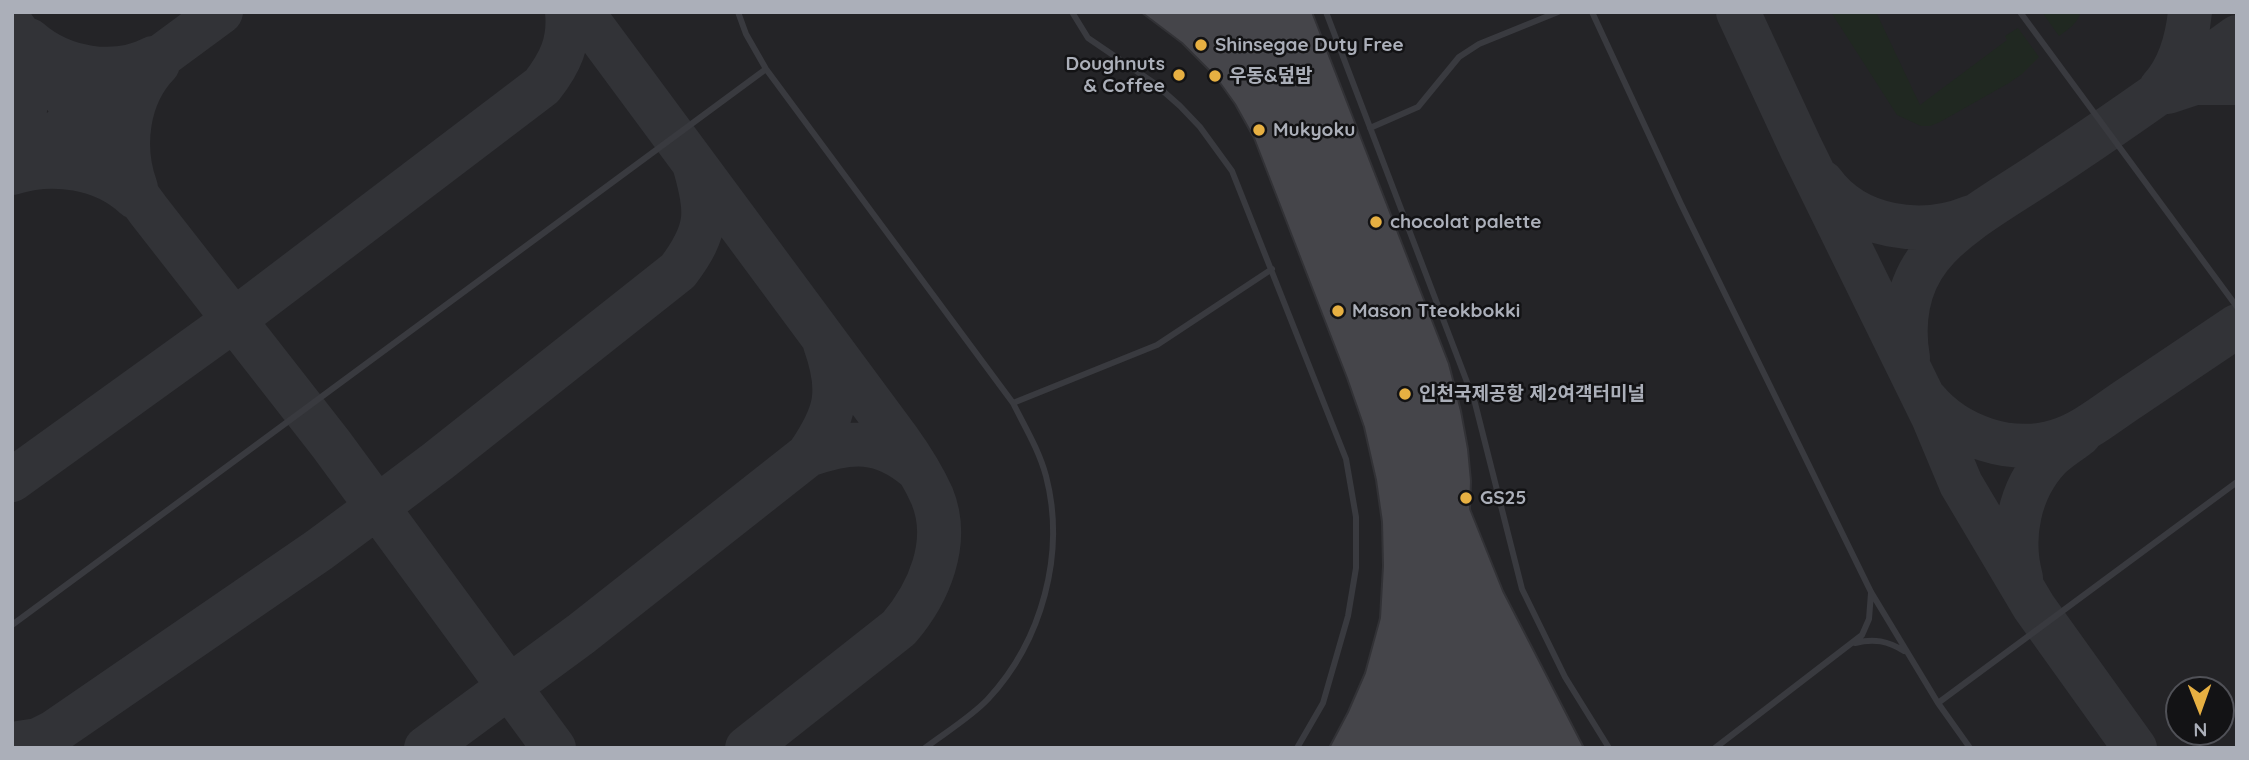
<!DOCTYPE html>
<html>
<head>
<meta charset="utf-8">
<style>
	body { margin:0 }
	#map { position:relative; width:2249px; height:760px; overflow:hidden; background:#18181a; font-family:Quicksand,sans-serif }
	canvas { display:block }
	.frame { position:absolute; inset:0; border:14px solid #abafb9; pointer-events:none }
	.north { position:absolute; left:2165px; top:676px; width:70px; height:70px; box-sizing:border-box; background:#131315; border:2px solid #505157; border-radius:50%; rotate:179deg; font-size:19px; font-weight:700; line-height:28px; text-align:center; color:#abafb9 }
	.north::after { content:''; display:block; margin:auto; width:24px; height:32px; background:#e7b042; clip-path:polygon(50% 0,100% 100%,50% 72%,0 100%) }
</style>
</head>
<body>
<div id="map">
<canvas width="2249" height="760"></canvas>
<div class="frame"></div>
<div class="north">N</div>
</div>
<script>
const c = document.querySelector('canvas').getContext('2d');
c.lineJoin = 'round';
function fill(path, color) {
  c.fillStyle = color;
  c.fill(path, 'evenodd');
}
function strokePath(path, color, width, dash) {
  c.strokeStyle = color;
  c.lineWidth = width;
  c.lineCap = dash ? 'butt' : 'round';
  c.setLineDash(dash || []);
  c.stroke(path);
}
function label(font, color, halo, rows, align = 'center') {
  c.font = font + ' Quicksand,"Noto Sans KR",sans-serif';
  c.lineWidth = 5;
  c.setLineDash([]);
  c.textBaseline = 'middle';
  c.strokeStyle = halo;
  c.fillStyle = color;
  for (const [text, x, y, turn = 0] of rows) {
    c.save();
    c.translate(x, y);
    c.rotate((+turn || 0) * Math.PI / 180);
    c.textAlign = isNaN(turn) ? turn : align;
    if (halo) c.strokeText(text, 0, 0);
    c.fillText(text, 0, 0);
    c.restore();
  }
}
const built = new Path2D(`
	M12,12h2225v736h-2225zM2179,690h42v42h-42z`);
const green = new Path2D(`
	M1831,12h45l44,93 87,-65 -2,-4 13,-8 21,29 -17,17 -13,9 -69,39 -10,4h-9l-24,-11z
	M2042,12h38c-1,11 -13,18 -21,24z`);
const taxiway = new Path2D(`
	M582,12l316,427c13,18 25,37 34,57 19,46 -3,97 -33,132l-152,120
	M1738,12l63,136 132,269 28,67 73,123 101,141
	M12,25l137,186 182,233 223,304
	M29,40c33,29 85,38 124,18
	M2161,88c19,-21 26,-48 29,-76
	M2168,92l27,-9h42
	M12,155c19,-45 17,-71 4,-117
	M12,166l209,-154
	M12,173c41,-13 91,-6 123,24
	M1822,182c34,47 100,55 149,35
	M136,188c-15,-41 -9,-92 22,-124
	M1908,358c-6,-35 -1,-72 22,-101 26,-34 83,-64 119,-89 64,-42 126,-86 188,-131
	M1926,400c31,37 85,55 131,41 27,-8 50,-28 73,-43 36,-24 71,-48 107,-72
	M808,455c43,-15 73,-17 109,14
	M12,480l222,-160 308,-234c18,-23 28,-44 25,-74
	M2021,578c-11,-41 -2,-88 28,-120 9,-9 21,-16 31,-24
	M12,744l26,-4 16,-8 265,-182 58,-43 61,-46 240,-190c31,-41 30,-60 16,-107
	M426,748l155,-114 227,-179c28,-41 34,-63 17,-111`);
const building = new Path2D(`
	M1141,12h171l137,352 12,47 7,38 3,32 -1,28 33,82 81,157h-255l19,-36 17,-39 15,-55 3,-52 -1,-44 -6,-42 -12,-53 -17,-49 -93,-240 -19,-34 -20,-28 -33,-33z`);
const service = new Path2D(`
	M738,12l8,22 20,35 247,334c12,24 26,47 33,73 20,77 -4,165 -58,223 -17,18 -42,33 -63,49
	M1072,12l16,26 66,45 26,23 20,21 32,44 114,288 10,58v51l-8,48 -25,87 -26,45
	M1326,12l149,391 47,186 43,88 44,71
	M1592,12l89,192 190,388 67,111 32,45
	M2020,12l217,295
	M1370,128l48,-21 41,-50 20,-13 79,-32
	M1013,403l144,-58 115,-76
	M12,625l754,-556
	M1855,643c19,-5 33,-2 49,8
	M1938,703l299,-221
	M1715,748l147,-113 7,-16 2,-26`);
const markers = [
	[1201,45,7,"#e7b042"],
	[1179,75,7,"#e7b042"],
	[1215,76,7,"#e7b042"],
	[1259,130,7,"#e7b042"],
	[1376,222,7,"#e7b042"],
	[1338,311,7,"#e7b042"],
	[1405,394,7,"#e7b042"],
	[1466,498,7,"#e7b042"]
];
const poiNames = [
	["Shinsegae Duty Free",1215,45],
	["Doughnuts",1165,64,"right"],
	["& Coffee",1165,86,"right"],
	["우동&덮밥",1229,76],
	["Mukyoku",1273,130],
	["chocolat palette",1390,222],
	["Mason Tteokbokki",1352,311],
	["인천국제공항 제2여객터미널",1419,394],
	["GS25",1480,498]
];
fill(built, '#242427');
fill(green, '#202821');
strokePath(taxiway, '#323337', 44);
fill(building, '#45454a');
strokePath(building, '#323236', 2);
strokePath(service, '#393a3f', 6);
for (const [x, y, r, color] of markers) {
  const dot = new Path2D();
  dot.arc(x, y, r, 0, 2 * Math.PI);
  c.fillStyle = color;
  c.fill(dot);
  strokePath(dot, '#131315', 2.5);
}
label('bold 19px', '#abafb9', '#131315', poiNames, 'left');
</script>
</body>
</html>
